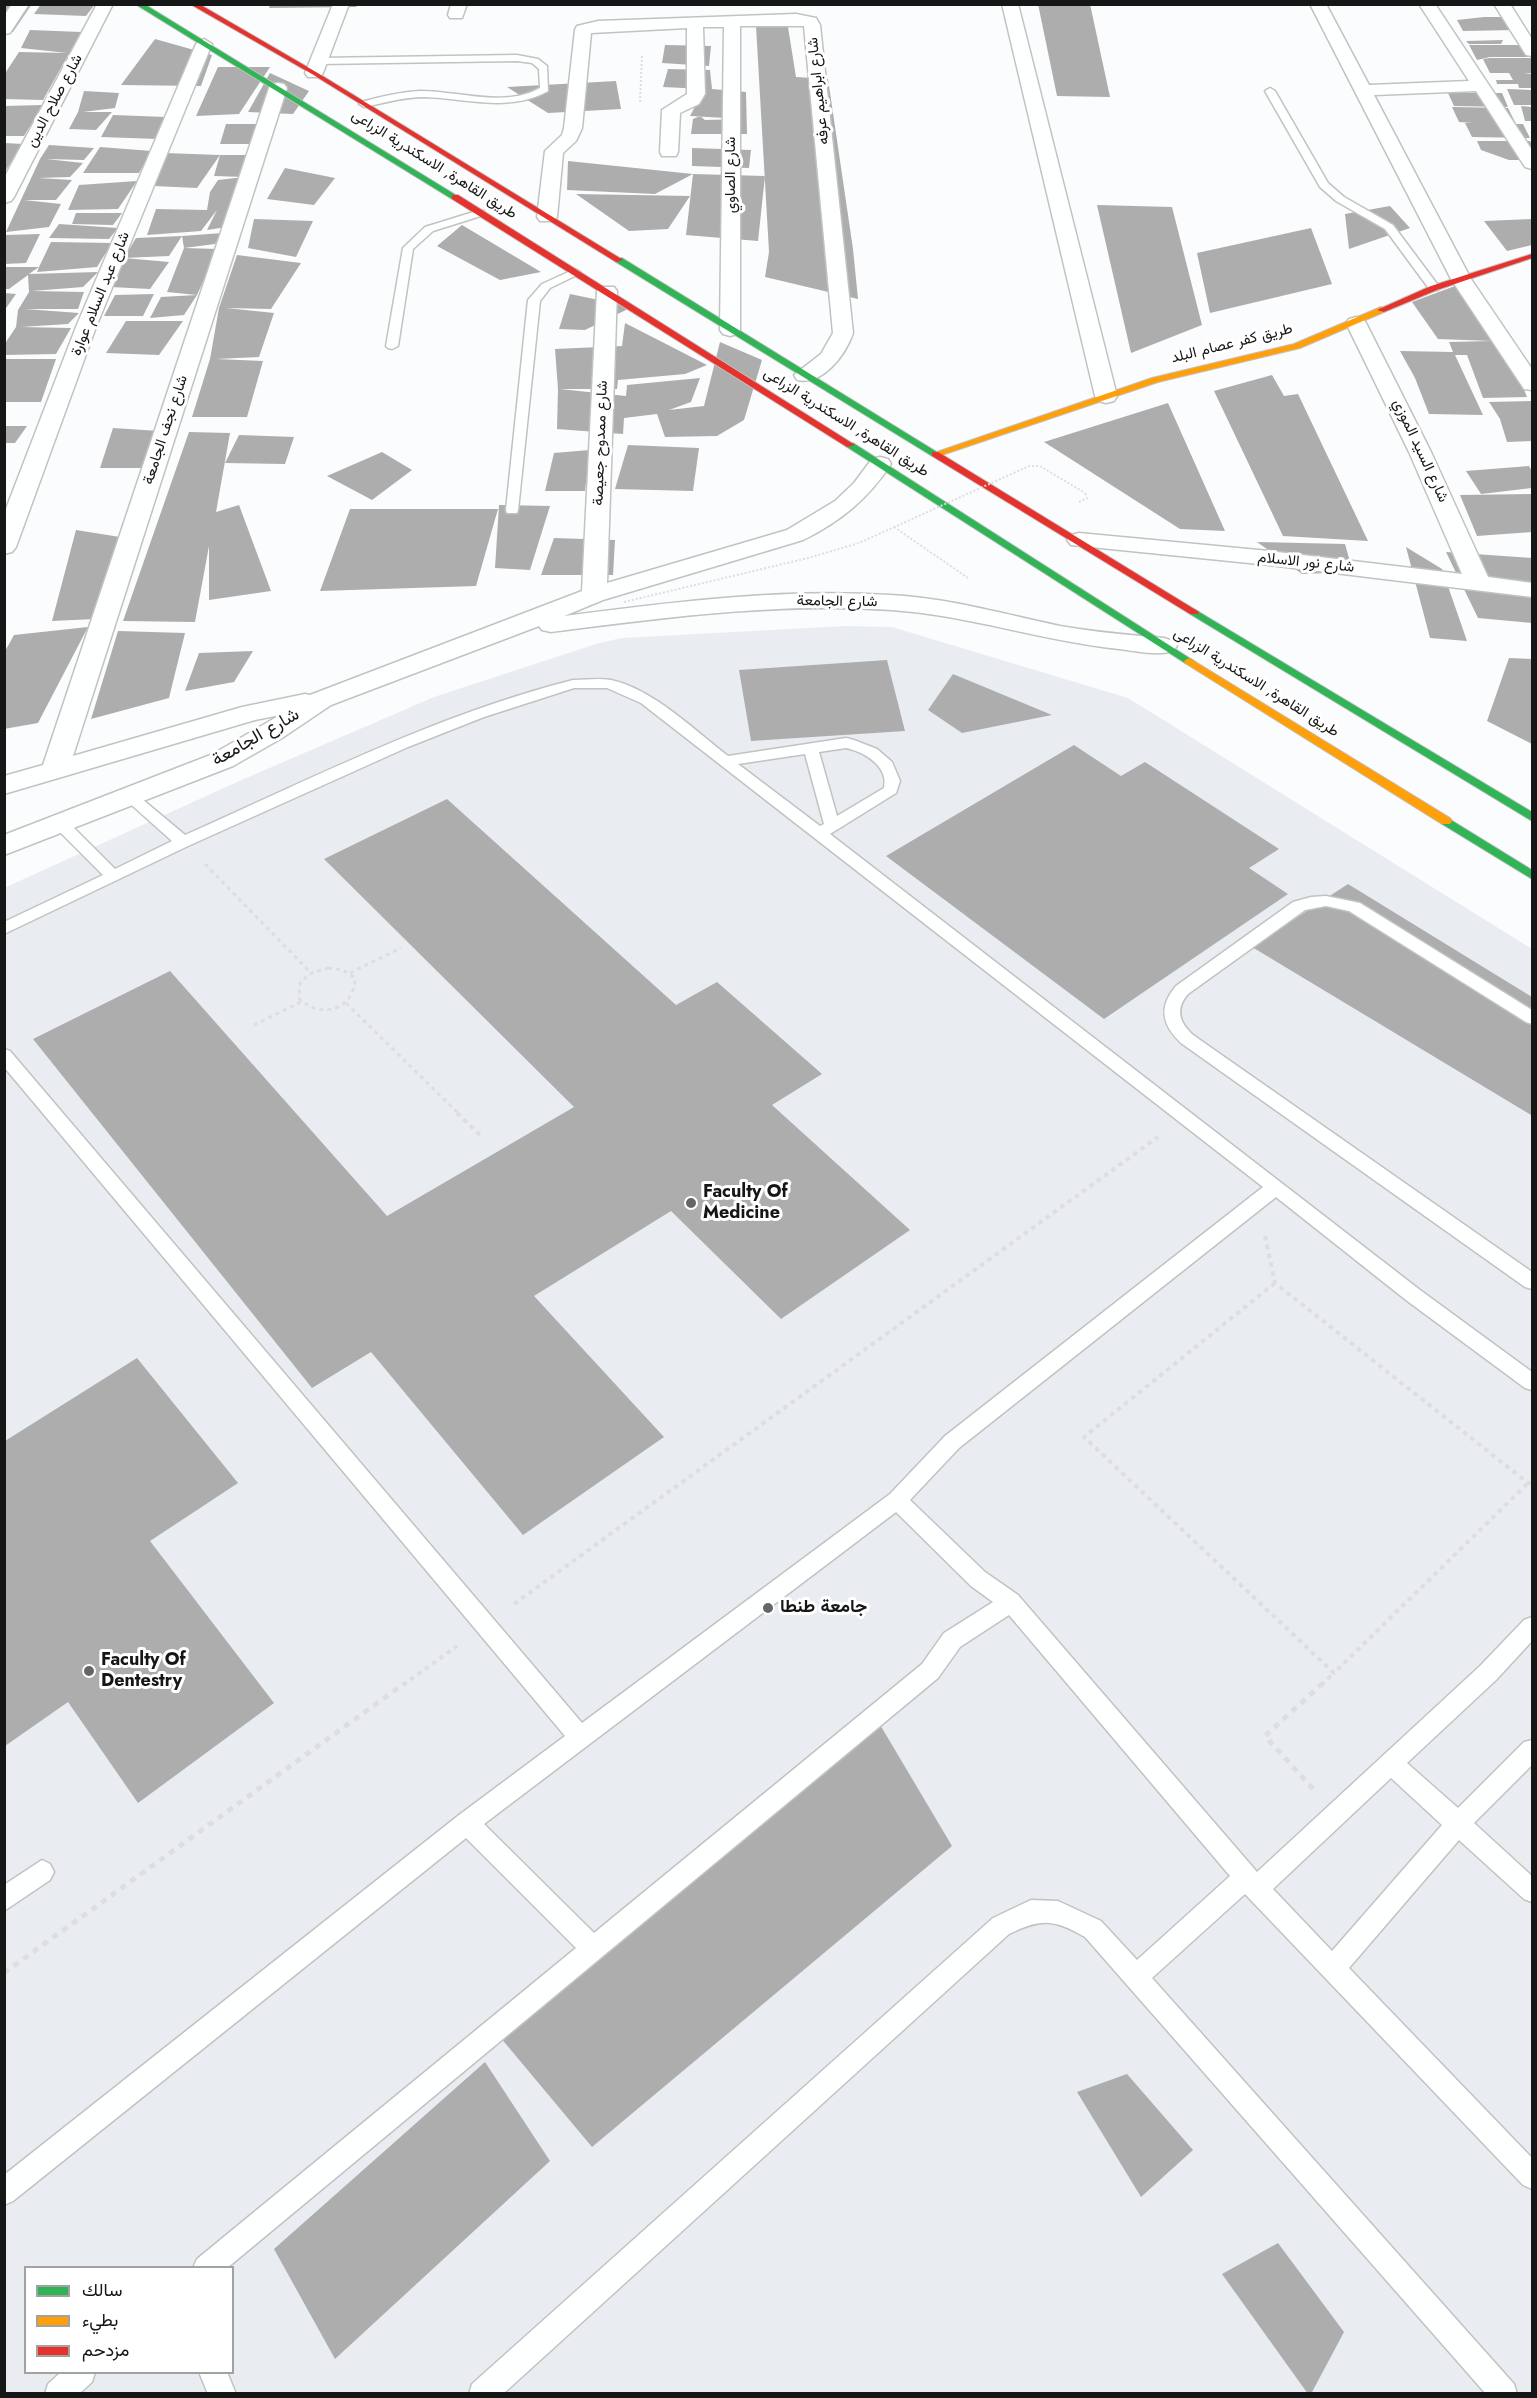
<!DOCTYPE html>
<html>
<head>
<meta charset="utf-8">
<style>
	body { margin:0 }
	#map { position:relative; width:1537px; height:2398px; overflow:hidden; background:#fbfcfd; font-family:Jost,Vazirmatn,sans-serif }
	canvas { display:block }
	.frame { position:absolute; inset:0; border:6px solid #151616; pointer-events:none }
	.legend { position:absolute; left:24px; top:2266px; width:210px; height:108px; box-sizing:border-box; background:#fff; border:2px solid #a1a2a2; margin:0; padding:8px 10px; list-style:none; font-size:18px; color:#151616 }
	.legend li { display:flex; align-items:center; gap:12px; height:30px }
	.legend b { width:30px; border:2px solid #a1a2a2 }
</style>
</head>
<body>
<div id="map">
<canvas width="1537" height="2398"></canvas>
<div class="frame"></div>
<ul class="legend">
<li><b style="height:8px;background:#30b455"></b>سالك</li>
<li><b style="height:8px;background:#ff9f0a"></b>بطيء</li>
<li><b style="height:8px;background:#e5322d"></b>مزدحم</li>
</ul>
</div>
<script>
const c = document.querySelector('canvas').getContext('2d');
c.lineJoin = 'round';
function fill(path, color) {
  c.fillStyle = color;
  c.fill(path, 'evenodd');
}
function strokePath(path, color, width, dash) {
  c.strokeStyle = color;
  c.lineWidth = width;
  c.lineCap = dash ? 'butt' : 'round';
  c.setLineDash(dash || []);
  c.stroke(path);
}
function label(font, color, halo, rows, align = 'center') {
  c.font = font + ' Jost,Vazirmatn,sans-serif';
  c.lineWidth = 6;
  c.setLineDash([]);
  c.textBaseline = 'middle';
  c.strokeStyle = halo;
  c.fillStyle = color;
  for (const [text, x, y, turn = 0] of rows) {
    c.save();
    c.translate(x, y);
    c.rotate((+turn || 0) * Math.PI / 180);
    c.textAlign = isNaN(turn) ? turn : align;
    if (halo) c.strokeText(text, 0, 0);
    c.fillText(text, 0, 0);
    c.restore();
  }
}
const built = new Path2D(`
	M845,626l47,1 236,71 404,251v1444h-1527l-1,-1505 233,-106 197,-85 165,-54 23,-5zM26,2268h206v104h-206z`);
const building = new Path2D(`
	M4,4h28l-19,28h-9z
	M41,4h54l-9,12 -52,-2z
	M271,4h87l-2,3 -87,1z
	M1038,4h52l20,93 -53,-1z
	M1484,17h23l9,13 -53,1 -6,-11z
	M756,26l32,1 8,50 32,2 25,170 5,50 -93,-22 4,-25z
	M30,30l51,2 -38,68 -39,-1v-24l15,-23 48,1 -46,-5z
	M155,39l57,16 -11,31 -80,-1z
	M1503,40l-2,4h-32l-3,-3z
	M665,45l46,1 -2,20 -47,-3z
	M1469,45h54l7,12h-40l-13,3z
	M1490,58h42v15l-8,1h8v14h-13l-1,-4h-21l-1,-4h17l-4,-7h-19l-7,-14z
	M218,67h52l-31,47 -43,2z
	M668,69l42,1 2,19 34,3 1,42h-56l2,-15 7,-3 5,4 38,-1 -53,-3 14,-27 -41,-2z
	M270,73l39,18 -16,23 -45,-2z
	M616,81l5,28 -73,4 -41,-26z
	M1507,89l25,1v15h-18z
	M84,91l35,2 -4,15 -32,4h29l-16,18 -27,-1 9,-17z
	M1448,93h54l6,14 -54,-1z
	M43,105l-19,31h-20v-30z
	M1521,106l11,1v14h-7z
	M1452,107l56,1 8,16h7l7,14 -58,-1 -7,-14h8l-14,-1z
	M113,115l52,2 -7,22 -57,-2z
	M226,124h38l-7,20h-37z
	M1477,141h53l2,4v15h-23l-28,-10z
	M4,143l19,1 -19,29z
	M49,145l45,3 -10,12 -38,-1 37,4 -13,14 -32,1 34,2 -16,20h-32l37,4 -12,23 -43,5 34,-73z
	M100,147l52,4 -13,22h-56z
	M692,148l59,2 -2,18 -57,-2z
	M165,153l55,2 -23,33 -43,-2z
	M220,155h30l-5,22 -9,17 -9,33 -20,3 10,-20 -16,21 -54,4 9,-26 51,1 3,-18 8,-12 27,-3 -31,-1z
	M568,161l125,13 -38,20 -88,-4z
	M285,168l50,10 -21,27 -47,-6z
	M693,174l72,2 -7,65 -72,-6z
	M137,181l-19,28 -50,1 11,-25z
	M576,194l114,2 -22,33 -39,2z
	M1097,205l75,2 30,118 -71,28z
	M1390,206l20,22 -61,21 -4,-35z
	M76,213h46l-9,12 -41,-1z
	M254,219l59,2 -17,36 -48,-9z
	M1532,219v26l-25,6 -23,-30z
	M59,224l59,4 -9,11 -60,-1z
	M462,225l79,47 -41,8 -63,-34z
	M1311,228l21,56 -122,29 -13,-60z
	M222,233l-7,11 -31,4 -2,-12z
	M40,234l-14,29 -22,1 1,-29z
	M182,236l-13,20 -45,2 45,4 -19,27 -39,-2 13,-29 12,-20z
	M51,242l61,1 -15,24 -60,5 2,-5 -10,7 69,-2 -15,15 -51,4 52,1 -6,17h-53l54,4 -11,11 -47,3 50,1 -15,26 -52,1v-10l12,-18 2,-17 11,-18 -1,-17 -19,14h-5v-22h35z
	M184,248l34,1 -21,46 -30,-3z
	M237,255l64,8 -30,46 -45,-1 48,5 -15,44 -43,2 47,2 -16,56h-55l18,-58 9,-51z
	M1455,286l63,89 9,22 -44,1 -16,-43h-12l28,60 -54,-1 -14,-36 -15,-27 53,1 -4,-10 43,-1 -54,-2 -26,-37z
	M4,293l12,1 -12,17z
	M154,294l-11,22h-39l11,-21z
	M570,294l62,13 -47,23 -26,-1z
	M197,295l-13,20 -34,3 11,-21z
	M126,321h57l-24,34 -53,-2z
	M625,323l82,42 -22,9 -67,6 -1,9h-57l66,7 1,-11 73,-7 -9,24 -22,8 35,-4 16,-64 42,18 -18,60 -27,16 -52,1 -8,-23 -33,4 -1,16 -66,-5 1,-40 -3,-40 67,-3z
	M4,359h52l-15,43h-37z
	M1272,375l12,21 14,-2 70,147 -85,-5 -69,-145z
	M1532,401v40l-25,1 -7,-23 -11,-17z
	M1168,403l57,128 -45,-2 -136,-87z
	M4,426h23l-12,17h-11z
	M113,428l46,3 -13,37h-46z
	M189,432l41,1 -14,79 23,-7 32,86 -62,9v-54l-14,76 -72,-1z
	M239,435l55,2 -9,27 -60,-1z
	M628,445l71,3 -6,43 -78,-2z
	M590,450l-5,41h-40l9,-38z
	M382,452l30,18 -40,30 -45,-24z
	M1529,466l3,5v17l-51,6 -15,-23z
	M1532,494v38l-55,4 -17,-41z
	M499,505l51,1 -20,64 -35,-2z
	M350,509h148l-22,77 -156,5z
	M76,530l44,7 -25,82 -43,2z
	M554,538l61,2 -2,35h-72z
	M1257,542l88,2 8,28 -51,2z
	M1406,547l36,22 25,72 -37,-3z
	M1446,552l86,6v65l-54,-5z
	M88,627l-50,96 -34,6v-76l10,-18z
	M118,631l67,2 -16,65 -78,21z
	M253,651l-19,31 -49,9 14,-38z
	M1509,658l23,1v85l-45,-23z
	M887,660l18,71 -154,10 -12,-71z
	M953,674l99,41 -90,18 -34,-23z
	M1074,745l47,31 24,-14 134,87 -30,19 39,26 -184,125 -218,-163z
	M447,799l229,206 41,-23 105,92 -50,31 138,125 -129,89 -110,-108 -137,85 130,141 -141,98 -152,-183 -59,36 -279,-349 137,-68 217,245 187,-109 -250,-248z
	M1348,884l184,113 -1,118 -279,-168z
	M137,1358l101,125 -88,58 124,162 -136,100 -70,-101 -63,44v-305z
	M879,1723l73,123 -360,301 -92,-110z
	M485,2062l65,99 -215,198 -61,-110z
	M1127,2074l66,76 -52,47 -64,-105z
	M1278,2243l66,89 -33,62h-3l-86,-120z`);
const pathFar3 = new Path2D(`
	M640,102l2,-47
	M1079,502l8,-4 -2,-5
	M894,527l74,51`);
const pathFar2 = new Path2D(`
	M205,864l106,109
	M328,968l15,2 12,8c0,32 -36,42 -56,20l1,-15 9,-9z
	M350,973l51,-25
	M346,1003l113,111
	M254,1025l47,-23`);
const pathFar1 = new Path2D(`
	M457,1113l23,22
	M1265,1236l10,47 253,200h4
	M1275,1283l-191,154 250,236 194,-190
	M514,1604l644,-467
	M403,1685l54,-39
	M1321,1685l13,-12`);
const path = new Path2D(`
	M1313,1789l-48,-53 58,-53
	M4,1973l401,-290`);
const lane = new Path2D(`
	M517,55l21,4 9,7 1,25c-39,22 -82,7 -124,6 -20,0 -40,6 -60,10l-5,-3 2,-2c19,-5 39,-10 59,-11 40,0 84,17 120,-3l-1,-19 -7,-6 -15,-2 -198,3 -5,-3 5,-3z
	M1270,88l5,3 53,92 16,14 49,28 47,63 -2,2h-8l-45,-61 -49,-28 -16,-14 -55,-96z
	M480,210l4,1v4l-51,16 -20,18 -15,97 -6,3 -4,-1 -2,-2 17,-98 22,-21z
	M575,269l5,3 -1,2 -29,14 -10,13 -22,209 -1,3h-10l-1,-3 22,-210 14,-16z
	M573,680c12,0 26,-2 38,0 42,9 83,50 117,76l118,-18 8,2 23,9 15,13 8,19 -4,12 -66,41 590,456 112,82v18l-7,-2 -119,-88 -130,-103 -317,251 -49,52 75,72 33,23 239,277 223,-206 44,-46 8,-3v24l-36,39 -89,83 51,45 66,-66 8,-2v25l-58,58 58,53v26l-8,-3 -65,-59 -110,128 183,190v31l-9,-4 -278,-291 -93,84 362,406 3,10h-31l-401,-457c-31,-18 -44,-19 -76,-3l-506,460h-34l3,-10 521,-466 38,-18 27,1 43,20 36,39 93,-84 -221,-261 -49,32 -22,31 -711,590h-34l4,-9 379,-311 -110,-110 -453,363 -9,4v-30l455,-360 106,-79 -561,-669v-18l6,2 572,672 308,-229 55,-58 318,-249 -622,-484 -34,-15h-33l-90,29 -76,30 -220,99 -184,88v-12l99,-47 -46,-46 -3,-4 3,-4h10l48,48 57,-28 -46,-41 -2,-3 2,-3h10l49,41c126,-56 253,-121 388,-155zM846,748c18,4 43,18 38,40l-47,28 -18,-64zM805,754l19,70 -4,2 -82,-62zM896,1512l75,74 22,16 -49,31 -22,31 -328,269 -110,-109zM1391,1778l51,47 -110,126 -59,-62z
	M1326,896l34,7 172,107v14l-6,-2 -177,-111 -23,-5 -21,4 -117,84c-13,15 -9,28 5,41l339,237v17l-7,-2 -344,-244c-19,-18 -23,-36 -5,-57l117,-84 18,-5z
	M42,1860l8,4 4,8 -4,8 -46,31v-26z
	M61,2372h34l-3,10 -13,12h-34l3,-10z
	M199,2372h28l9,22h-28z`);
const street = new Path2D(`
	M12,4h17l-19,29 -6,1v-18z
	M97,4h16l-99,193 -3,4 -7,2v-25z
	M333,4h16l-26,69 -3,4h-12l-3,-4z
	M451,4h16l-5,14h-12l-2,-3z
	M1002,4h16l99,392 -3,5 -8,2 -8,-2 -3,-5z
	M1310,4h16l43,81 100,-4 -50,-77h16l97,146v19l-7,-2 -49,-76 -102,4 97,184 61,90v21l-8,-1 -73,-110z
	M1494,4h16l22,35v17l-6,-1z
	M796,14l20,4 4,7 33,308c-7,21 -30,53 -56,47l-3,-5 27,-21 12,-21 -29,-307h-64v304l-3,4 -7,2 -7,-2 -3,-4 4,-303h-21l2,67 -6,10 -19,9 -2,39 -2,4h-14l-2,-4 2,-42 25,-16v-66l-96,5 -9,95 -6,13 -13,12 -6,64 -3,4h-14l-3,-4 8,-66 17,-16 2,-7 11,-98 2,-4 21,-5z
	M204,39l8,5 -116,283 -80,220 -4,5 -8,2v-40l72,-187 120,-283z
	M278,83l6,1 3,4 -214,668 169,-49 63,-13 5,1 272,-104 15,-300 3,-4h14l3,4 -10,292 180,-53 48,-29 19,-18 18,-24 8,-2 8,2 3,5c-23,35 -50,57 -88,76l-200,60 -39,16c108,-14 217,-28 326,-21 59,3 113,19 170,31 34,6 69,9 104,12l9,3 4,5 -4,5c-17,5 -37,0 -54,-2 -77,-8 -151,-34 -228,-39 -114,-8 -228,8 -340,22l-9,-2 -3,-4 -208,79 -49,33 -49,28 -229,89v-20l209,-81 67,-39 -25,5 -251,74v-18l39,-11 226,-677 3,-4z
	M1356,317l7,2 3,4 65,129 57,125 44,6v14l-263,-32 -198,-20 -4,-5 4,-5 8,-2 190,18 193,23 -53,-122 -63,-129 3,-4z`);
const fast = new Path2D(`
	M135,4h9l315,193 -7,2z
	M616,258h6l318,196 -8,2 -316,-194z
	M847,443h6l341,218 -5,3 -4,-1 -338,-216z
	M1194,609l338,203v9l-342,-207v-4z
	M1446,817l86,53v9l-90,-55v-6z`);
const slow = new Path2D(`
	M1381,307l4,3 -1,2 -84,36 -142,34 -219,74 -8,-2 221,-76 142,-34z
	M1189,658l261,160 2,3 -2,3h-8l-257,-161 -1,-2z`);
const jam = new Path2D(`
	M190,4h9l117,68 307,188 -7,2 -304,-188z
	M452,195h6l397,250 -8,2 -395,-248z
	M1532,254v4l-95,32 -53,22 -7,-2 54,-24z
	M932,452h6l261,160 -1,2h-8l-258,-158z`);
const pathBridge = new Path2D(`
	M624,602l184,-44 51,-15 170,-77h11l45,27`);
const markers = [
	[691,1203,6,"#666667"],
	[768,1608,6,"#666667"],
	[89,1671,6,"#666667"]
];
const farStreetnames = [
	["شارع ابراهيم عرفه",819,91,-96],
	["شارع صلاح الدين",55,101,-62],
	["طريق القاهرة, الاسكندرية الزراعى",434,165,32],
	["شارع الصاوي",731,175,-90],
	["شارع عبد السلام عوارة",101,294,-68],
	["طريق كفر عصام البلد",1232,344,-14],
	["طريق القاهرة, الاسكندرية الزراعى",846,423,32],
	["شارع نجف الجامعة",166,430,-72],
	["شارع ممدوح جعيصة",601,443,-88],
	["شارع السيد الموزي",1420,451,65],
	["شارع نور الاسلام",1306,563,6],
	["شارع الجامعة",837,602,1],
	["طريق القاهرة, الاسكندرية الزراعى",1256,683,32]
];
const streetNames = [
	["شارع الجامعة",256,738,-30]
];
const poiNames = [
	["Faculty Of",703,1193],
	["Medicine",703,1214],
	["جامعة طنطا",780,1608],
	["Faculty Of",101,1661],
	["Dentestry",101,1682]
];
fill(built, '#e9edf2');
fill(building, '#adadae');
strokePath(lane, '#c2c2c3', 3);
strokePath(street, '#c2c2c3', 3);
strokePath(fast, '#c2c2c3', 2);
strokePath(slow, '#c2c2c3', 2);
strokePath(jam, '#c2c2c3', 2);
strokePath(pathFar3, '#dddede', 2, [2, 2]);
strokePath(pathFar2, '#dddede', 3, [4, 4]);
strokePath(pathFar1, '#dddede', 4, [4.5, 4.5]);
strokePath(path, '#dddede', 5, [6, 6]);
fill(lane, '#feffff');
fill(street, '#feffff');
fill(fast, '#30b455');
fill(slow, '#ff9f0a');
fill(jam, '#e5322d');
strokePath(pathBridge, '#dddede', 2, [2, 2]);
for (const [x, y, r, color] of markers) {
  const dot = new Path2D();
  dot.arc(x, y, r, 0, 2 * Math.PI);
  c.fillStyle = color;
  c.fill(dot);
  strokePath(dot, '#fff', 2);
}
label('15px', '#151616', '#fff', farStreetnames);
label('18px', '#151616', '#fff', streetNames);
label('bold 18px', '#151616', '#fff', poiNames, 'left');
</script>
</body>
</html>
